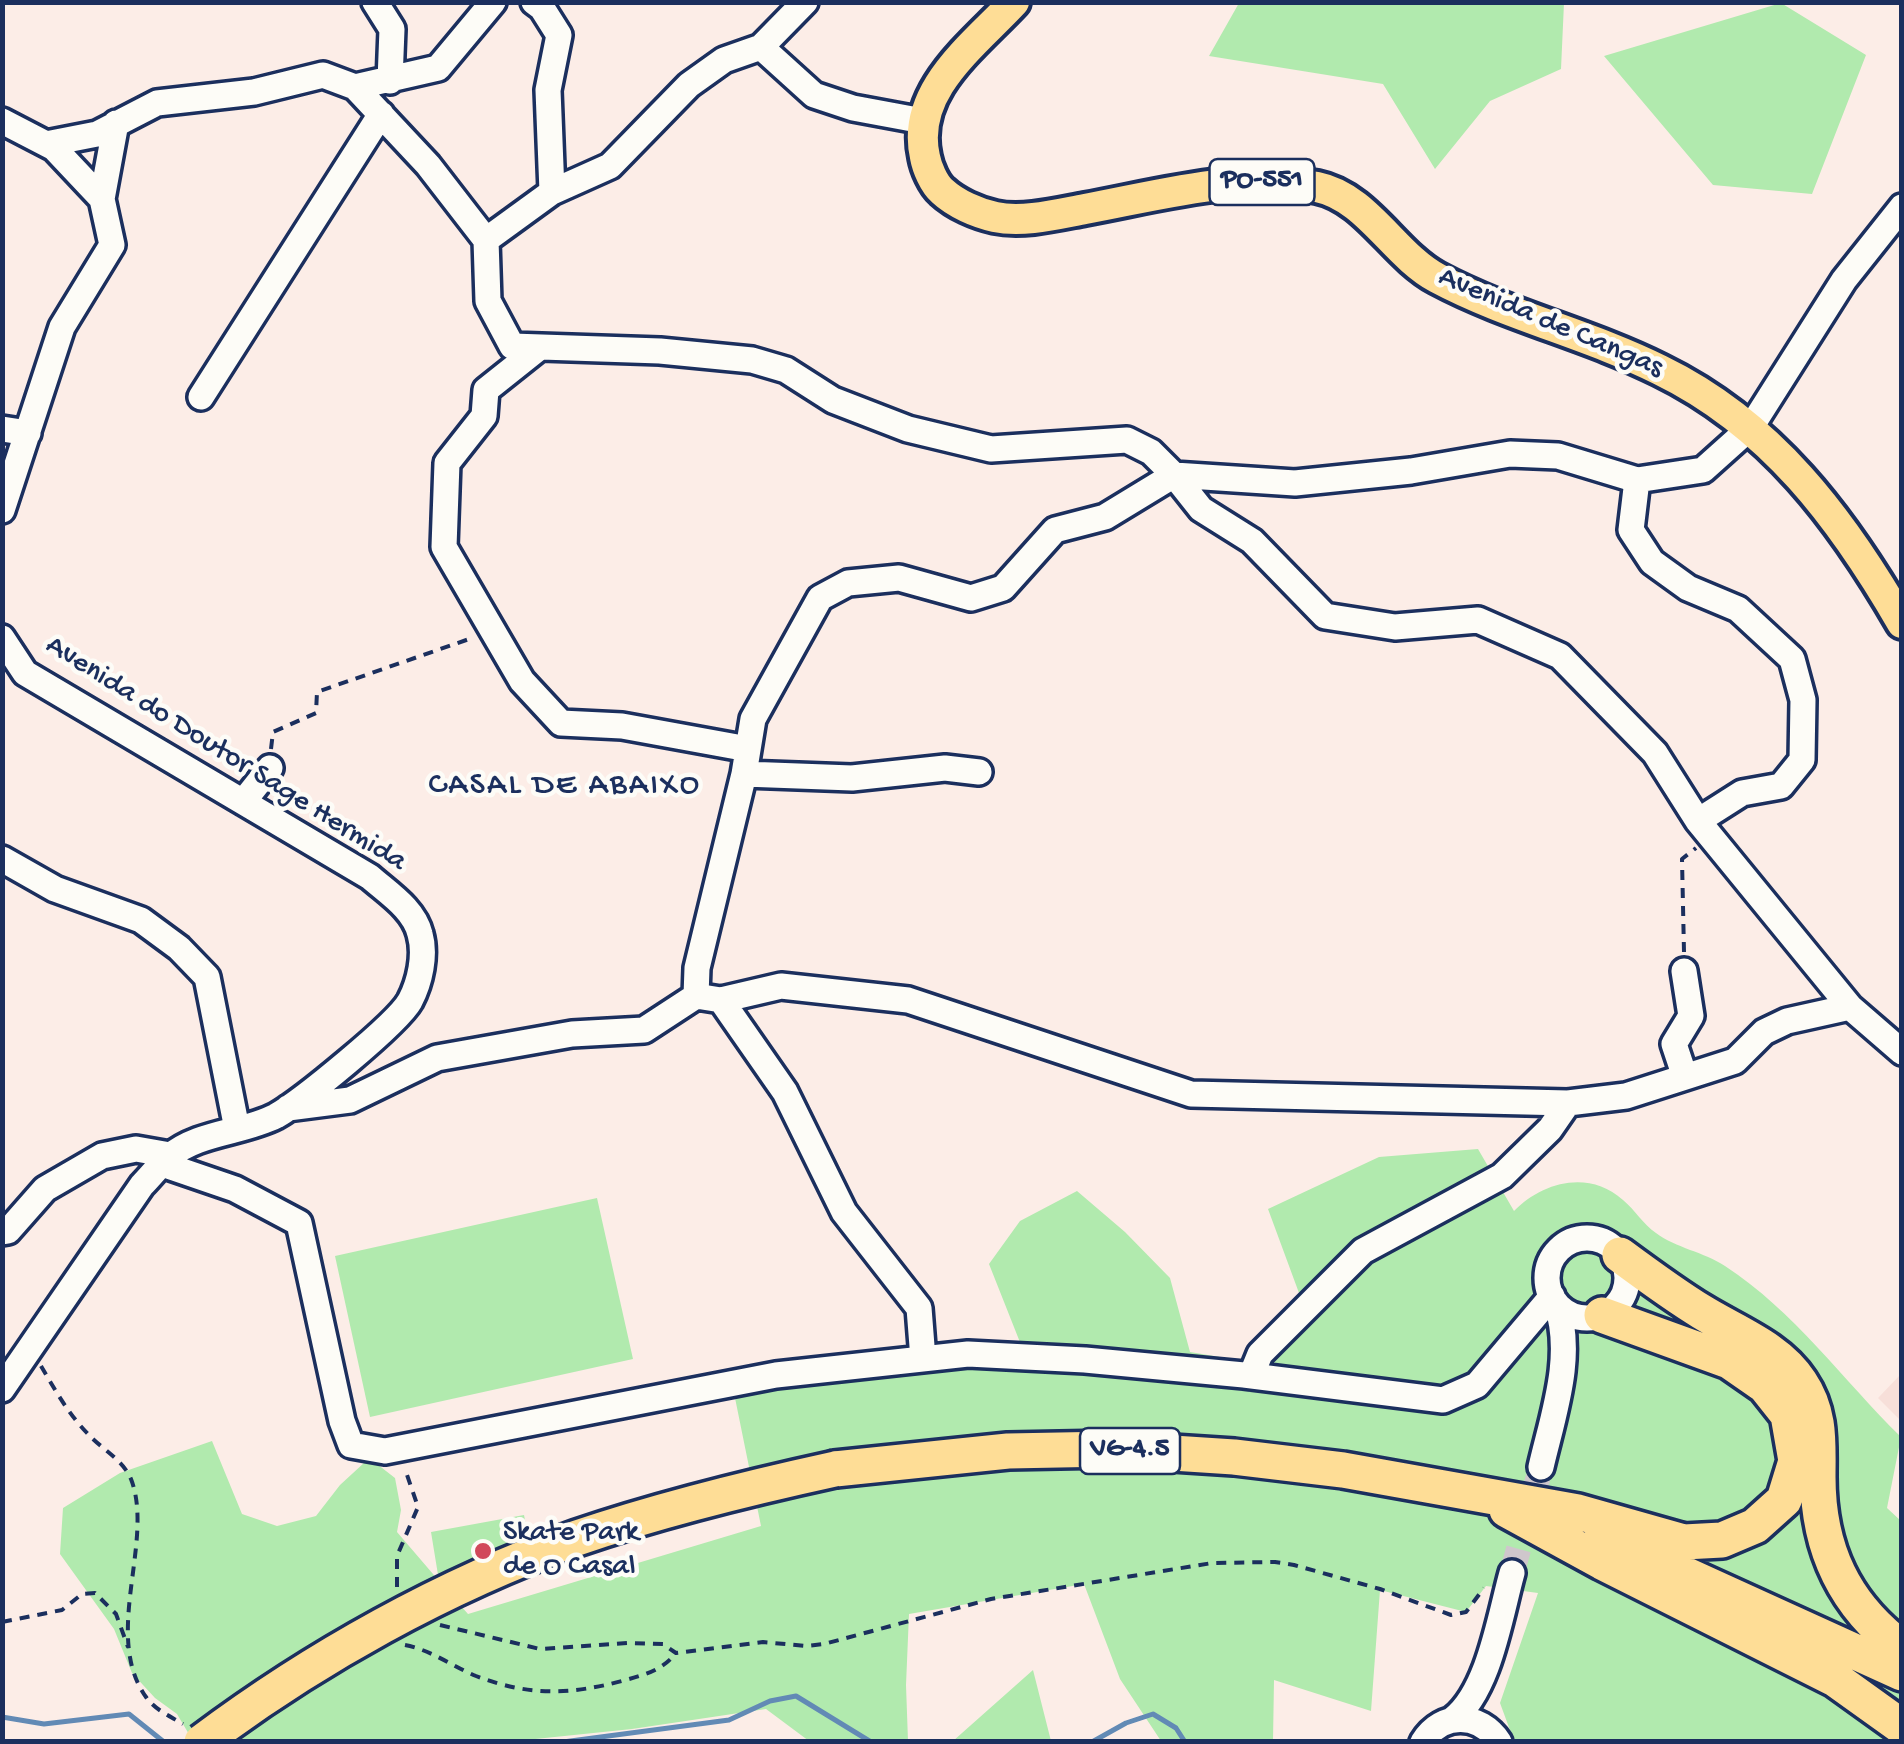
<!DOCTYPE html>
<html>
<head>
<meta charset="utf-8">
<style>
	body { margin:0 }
	#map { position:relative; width:1904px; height:1744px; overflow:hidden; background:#fcede7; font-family:"Gochi Hand",sans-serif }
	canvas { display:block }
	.frame { position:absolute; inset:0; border:5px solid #1b2f5e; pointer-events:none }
</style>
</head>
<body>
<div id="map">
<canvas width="1904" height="1744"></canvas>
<div class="frame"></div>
</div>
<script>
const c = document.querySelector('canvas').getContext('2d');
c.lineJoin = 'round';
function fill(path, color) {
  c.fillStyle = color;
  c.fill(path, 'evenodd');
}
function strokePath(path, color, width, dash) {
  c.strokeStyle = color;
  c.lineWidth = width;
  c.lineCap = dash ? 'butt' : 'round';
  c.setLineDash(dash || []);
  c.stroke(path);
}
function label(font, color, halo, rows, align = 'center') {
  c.font = font + ' "Gochi Hand",sans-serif';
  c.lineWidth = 9;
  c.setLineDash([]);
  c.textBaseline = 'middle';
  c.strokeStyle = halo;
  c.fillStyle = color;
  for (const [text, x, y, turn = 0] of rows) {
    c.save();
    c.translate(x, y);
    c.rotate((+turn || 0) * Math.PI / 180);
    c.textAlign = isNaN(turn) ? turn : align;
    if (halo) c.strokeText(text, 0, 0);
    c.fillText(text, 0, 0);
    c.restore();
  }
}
const built = new Path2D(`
	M1901,1374v47l-23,-23z`);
const green = new Path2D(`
	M1239,3h325l-3,66 -71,32 -55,68 -52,-85 -174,-28z
	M1781,3l85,52 -54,139 -99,-9 -109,-129z
	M1478,1149l36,62c28,-29 75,-42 109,-11 12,10 20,24 33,33 20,15 48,19 69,33 69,45 118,114 176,171l-14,71 14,13v220h-387l-14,-38 38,-110 -52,-7 -20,26 -86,-22 -9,121 -97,-31 -1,61h-112l-41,-62 -36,-95 -175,30 -3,71 2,56h-99l-43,-32 -134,20 -116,12h-323l-16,-27 -22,-16 -23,-25 -18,-44 -54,-75 3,-46 57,-35 92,-32 30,73 35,12 39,-10 24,-31 25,-23 12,2 18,14 6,32 -4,22 42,49 -8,-49 93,-17 11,55 -89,19 22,25 293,-88 -27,-133 235,-31 60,3 -40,-101 31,-43 57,-30 48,41 45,46 20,74 54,9 55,-68 -31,-84 111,-52z
	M597,1198l36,161 -263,58 -35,-161z
	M1033,1670l18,71h-98z`);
const stream = new Path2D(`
	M2,1717l42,7 85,-10 35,28
	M563,1742l166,-22 41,-19 26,-5 75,46
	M1092,1742l34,-19 27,-9 23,14 9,14`);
const minorTunnel = new Path2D(`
	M1512,1573l29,-106`);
const path = new Path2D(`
	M271,749l2,-17 43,-19 1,-21 155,-54
	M1684,952l-2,-93 14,-11
	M41,1366c14,24 28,49 48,69 13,14 34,25 42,44 24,62 -29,156 15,218 9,13 24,19 37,27
	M397,1587v-31l21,-49 -13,-38
	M2,1622l60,-12 20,-16 13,-1 21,21 12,33
	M440,1625l100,24 88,-6 35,1 13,9 87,-11 43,4 18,-2 167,-45 221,-36 63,-1 19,3 86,24 71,26 15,-3 18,-24
	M405,1645c26,5 47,21 71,31 52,20 93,19 146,5 21,-6 40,-10 54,-28`);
const minor = new Path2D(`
	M375,2l17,27 -2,52
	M534,2l8,6 17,27 -11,55 4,102
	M761,47l44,-45
	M355,87l73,78 58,75 66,-48 58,-26 79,-81 35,-25 37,-13 53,48 39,13 70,13
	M2,121l52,27 48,51 10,46 -50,82 -60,183
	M46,144l51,-10 60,-31 97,-11 69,-17 32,12 83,-19 55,-66
	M102,199l14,-76
	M486,240l2,61 24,45 148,5 92,9 34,10 47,30 75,29 83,20 136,-9 24,12 23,23 121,8 116,-12 99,-17 48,2 79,24 66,-10 48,-43 93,-147 58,-73
	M540,347l-54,43 -2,26 -37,47 -3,84 78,134 39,42 61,3 126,23
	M201,397l180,-283
	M2,429l26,4
	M1637,480l-6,50 21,32 36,26 50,21 54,50 11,41 -1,60 -21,26 -39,7 -44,28
	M2,638l23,35 345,204c18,16 44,32 50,57 6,21 0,48 -10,67 -13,23 -109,101 -134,115 -33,17 -78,16 -107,41 -10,8 -18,19 -27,28l-140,204
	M744,774l108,4 93,-10 34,4
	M243,802l27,-34
	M2,859l53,30 86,31 38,28 28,29 30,152
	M1684,971l7,45 -17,28 11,33
	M696,996l1,-28 47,-194 9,-55 67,-121 28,-15 51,-5 72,20 32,-10 52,-58 50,-13 69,-42 27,34 51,32 73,75 70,11 83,-7 82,36 95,97 43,68 152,186 52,45
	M721,1000l64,92 59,120 75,96 4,51
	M288,1108l62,-8 87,-42 135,-24 72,-4 52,-34 25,4 60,-14 127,14 283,94 377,9 58,-7 109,-35 29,-29 23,-11 63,-14
	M162,1164l73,25 64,34 43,198 9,24 34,6 391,-76 192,-21 117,6 159,15 199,25 34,-15 75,-89
	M2,1232l6,-1 37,-42 57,-33 34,-7 34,6
	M1547 1278a40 40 0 1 1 80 0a40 40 0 1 1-80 0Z
	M1251,1376l9,-22 103,-103 139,-75 48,-47 18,-26
	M1541,1467c12,-52 34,-112 15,-164
	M1453,1719c36,-28 47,-103 59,-146
	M1423,1742c19,-31 57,-29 76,0`);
const major = new Path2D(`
	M1014,2c-41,44 -104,89 -89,155 2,11 9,27 17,34 14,13 35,22 53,26 28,6 63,-3 90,-8 76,-14 156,-37 232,-22 50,10 77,68 120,91 71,38 151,56 223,92 111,54 182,149 242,253`);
const highway = new Path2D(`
	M1620,1255c27,20 54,40 82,57 34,21 76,36 98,70 21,31 18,61 18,95 0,72 26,128 84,171
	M835,1469l173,-18 103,-2 123,8 109,13 235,42 106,30 38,-2 33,-14 29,-26 12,-39 -8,-46 -23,-29 -36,-25 -127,-46
	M1507,1510l95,52 233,117 67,48
	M1600,1541l38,12 264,120`);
const highwayBridge = new Path2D(`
	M202,1742c112,-84 243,-157 375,-204 85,-29 171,-50 258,-69`);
const markers = [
	[483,1551,10,"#d1495b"]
];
const shields = [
	[1262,182,105],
	[1130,1451,100]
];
const shieldNames = [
	["PO-551",1262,182],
	["VG-4.5",1130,1451]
];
const streetNames = [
	["Avenida de Cangas",1550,324,23],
	["Avenida do Doutor Sage Hermida",225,755,32]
];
const poiNames = [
	["Skate Park",503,1534],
	["de O Casal",503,1568]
];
const neighbourhoodNames = [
	["CASAL DE ABAIXO",565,787]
];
fill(built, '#f7dfd9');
fill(green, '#b1eaae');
strokePath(stream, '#628ab5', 5);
strokePath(minorTunnel, '#cfc7cc', 25, [25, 12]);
strokePath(minor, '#1b2f5e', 32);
strokePath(major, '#1b2f5e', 38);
strokePath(highway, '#1b2f5e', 42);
strokePath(path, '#1b2f5e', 4, [10, 8]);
strokePath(minor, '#fdfcf7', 25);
strokePath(major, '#fedd96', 30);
strokePath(highway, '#fedd96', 35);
strokePath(highwayBridge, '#1b2f5e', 42, []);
strokePath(highwayBridge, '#fedd96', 35);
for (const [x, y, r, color] of markers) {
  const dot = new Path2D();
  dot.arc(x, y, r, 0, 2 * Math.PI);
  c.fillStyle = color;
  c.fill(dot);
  strokePath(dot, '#fdfcf7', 4);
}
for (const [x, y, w] of shields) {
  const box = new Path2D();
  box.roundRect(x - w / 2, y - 23, w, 46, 8);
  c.fillStyle = '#fdfcf7';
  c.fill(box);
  strokePath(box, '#1b2f5e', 2.5);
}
label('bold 28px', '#1b2f5e', null, shieldNames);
label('30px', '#1b2f5e', '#fdfcf7', streetNames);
label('30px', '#1b2f5e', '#fdfcf7', poiNames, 'left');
c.letterSpacing = '2.5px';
label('32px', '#1b2f5e', '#fdfcf7', neighbourhoodNames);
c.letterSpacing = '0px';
</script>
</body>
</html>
